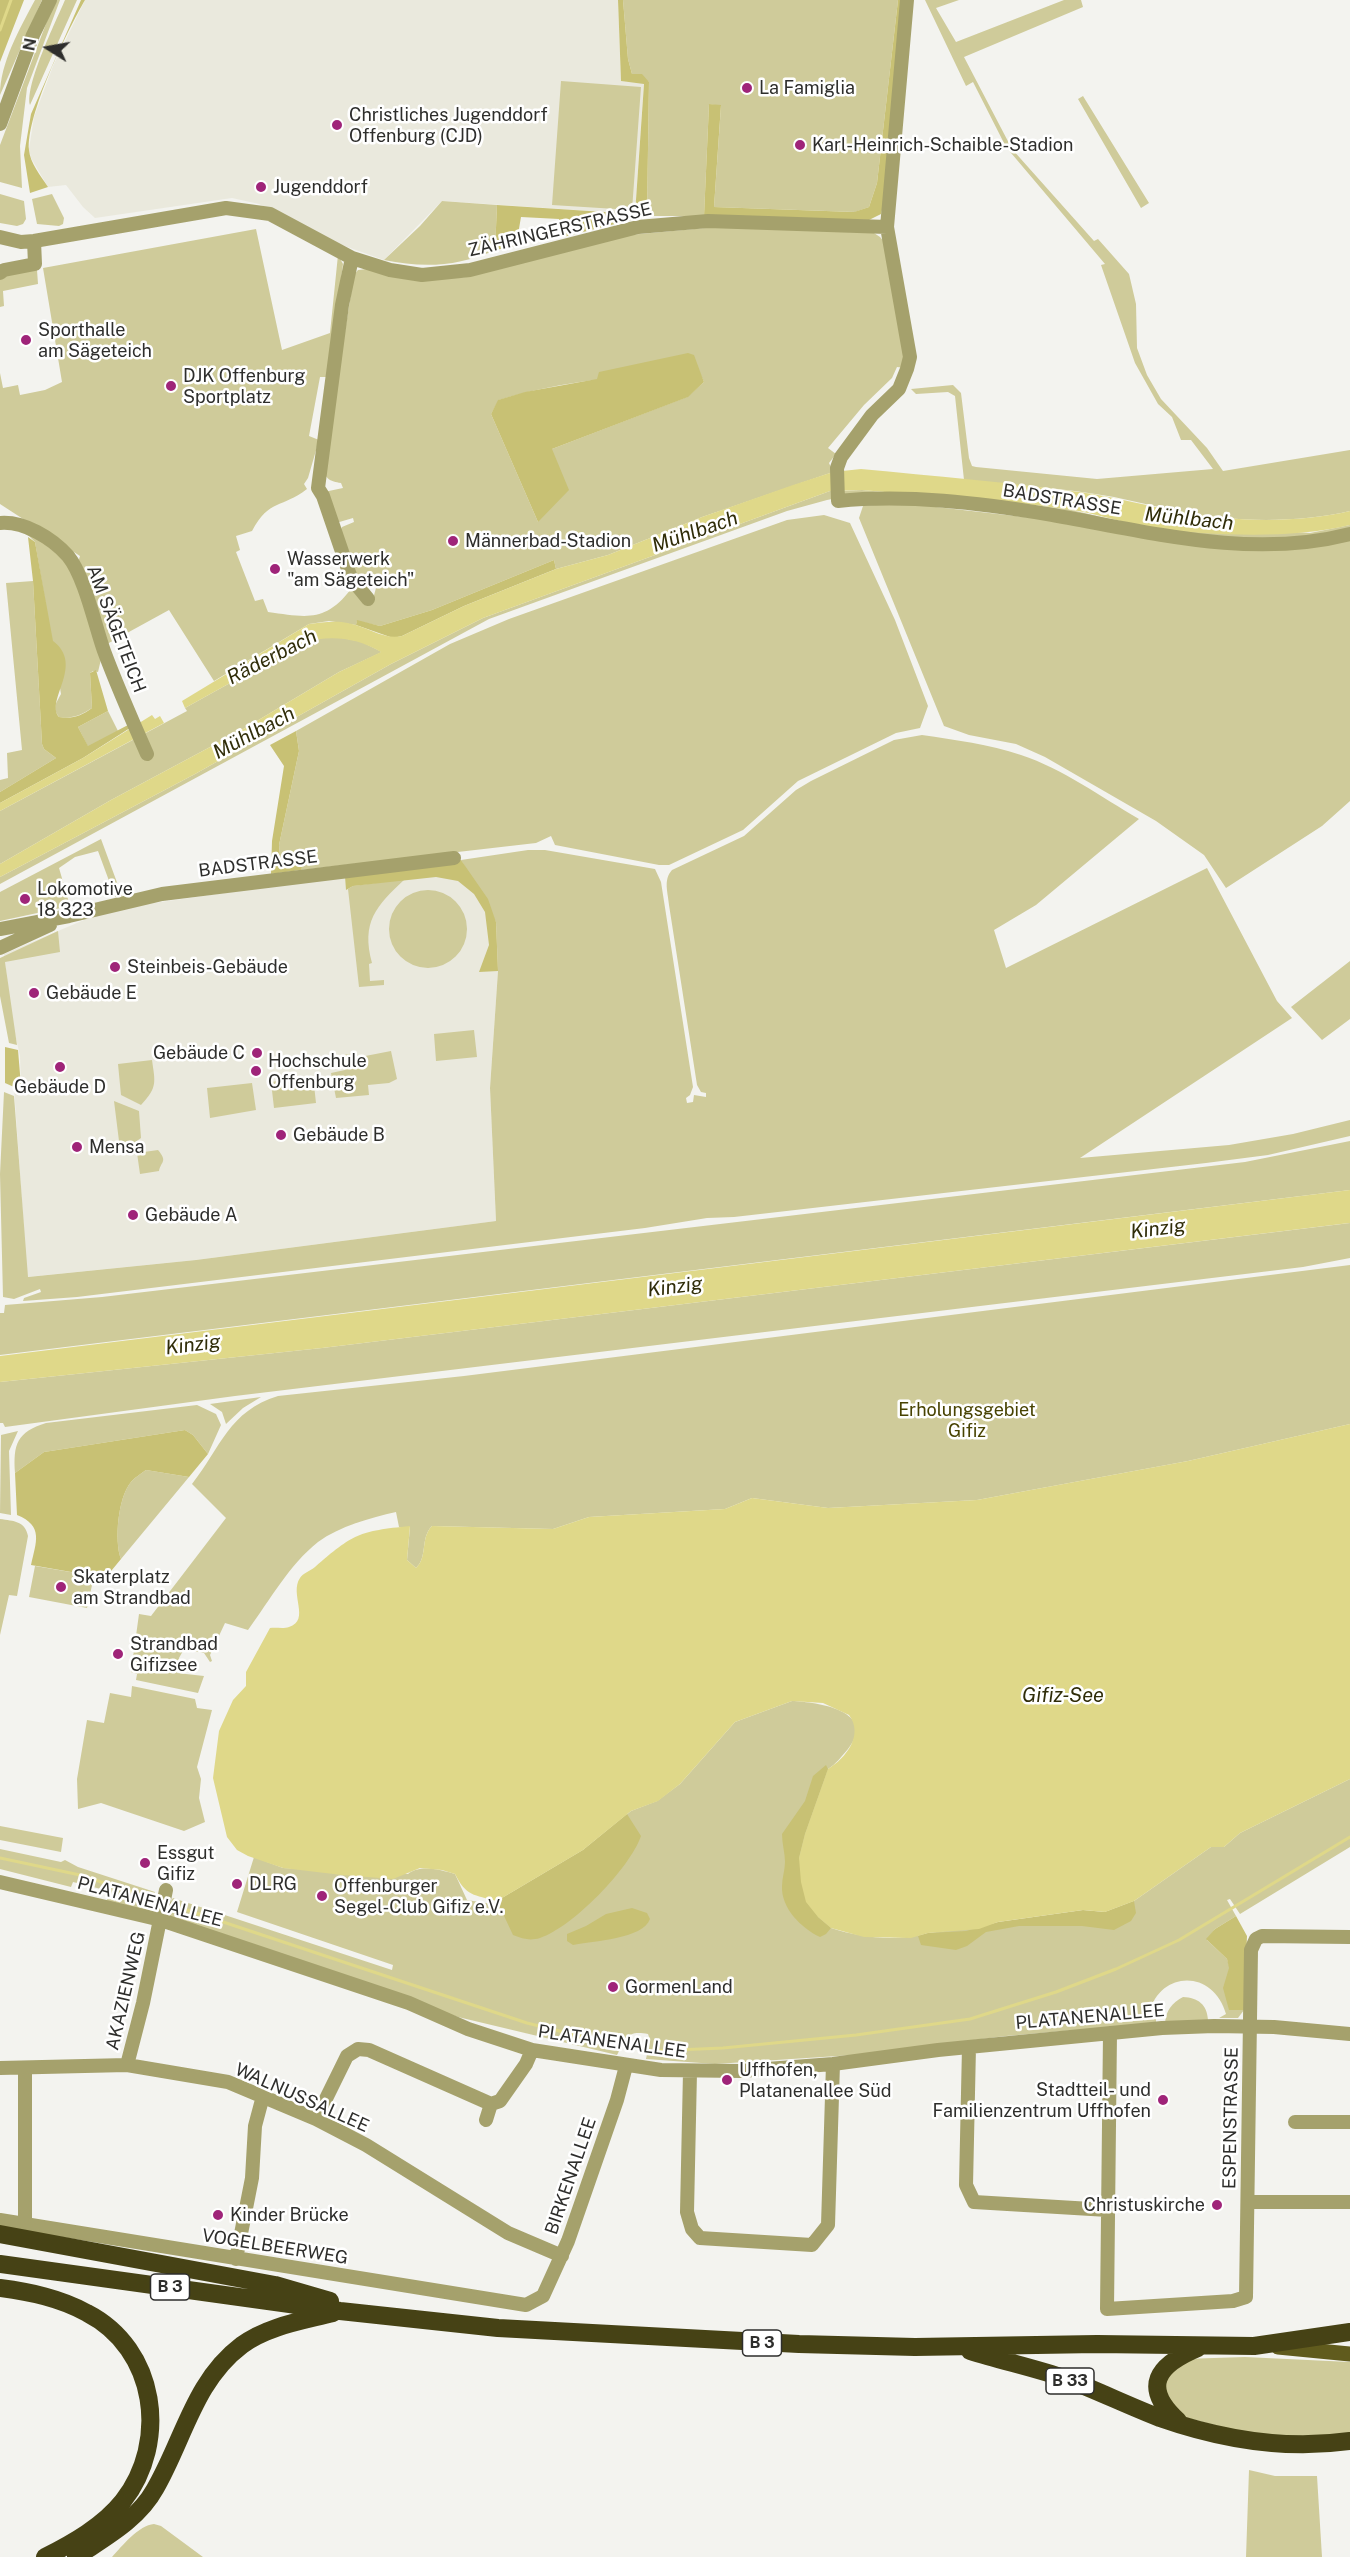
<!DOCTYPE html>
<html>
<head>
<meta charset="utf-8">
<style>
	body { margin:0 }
	#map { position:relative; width:1350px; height:2557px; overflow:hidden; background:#f3f3ef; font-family:"Public Sans",sans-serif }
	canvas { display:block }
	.north { position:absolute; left:18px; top:18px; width:60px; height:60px; -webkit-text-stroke:4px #fff; paint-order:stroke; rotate:281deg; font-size:16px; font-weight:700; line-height:24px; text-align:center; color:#2e2e2c }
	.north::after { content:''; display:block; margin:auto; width:21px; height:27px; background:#2e2e2c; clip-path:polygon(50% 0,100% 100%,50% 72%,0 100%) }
</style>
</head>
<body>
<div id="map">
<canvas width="1350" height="2557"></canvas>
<div class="north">N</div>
</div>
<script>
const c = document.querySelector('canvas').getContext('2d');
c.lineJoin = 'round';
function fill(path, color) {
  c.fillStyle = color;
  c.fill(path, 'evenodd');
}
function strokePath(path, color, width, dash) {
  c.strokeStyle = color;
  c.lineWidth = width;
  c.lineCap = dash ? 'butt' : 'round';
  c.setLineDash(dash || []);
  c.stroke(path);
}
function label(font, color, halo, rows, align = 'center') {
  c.font = font + ' "Public Sans",sans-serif';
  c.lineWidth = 5;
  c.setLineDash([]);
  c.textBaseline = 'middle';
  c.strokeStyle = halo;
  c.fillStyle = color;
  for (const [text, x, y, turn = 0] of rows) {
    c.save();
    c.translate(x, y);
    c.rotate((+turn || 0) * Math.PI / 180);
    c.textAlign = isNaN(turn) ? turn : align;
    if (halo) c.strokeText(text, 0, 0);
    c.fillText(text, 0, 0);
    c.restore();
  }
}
const built = new Path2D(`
	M85,0h533l3,81 23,2 -9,131 -193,-13 -58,59 -45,-16 -80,-40 -27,-6 -137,20 -12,-11 -17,-22 -18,2 -17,-29 -2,-9 5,-32 19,-51z
	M461,860l35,62 2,49 -8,117 6,133 -300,39 -169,17 -13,-190 7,-1 -1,-30 -8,-35 -8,-67 87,-37 41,-11z`);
const green = new Path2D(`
	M35,0h7l-42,95c0,-32 20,-67 35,-95z
	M55,0h5l-33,88 -7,58 2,42 -22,-6v-37z
	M65,0h12l-47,105c-5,-20 26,-84 35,-105z
	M623,0h275l-21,183 -8,24 -14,5 -141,-5 7,-101 -12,-2 -5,112h-57l2,-134 -17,-8 -4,-15z
	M925,0h34l-23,8 20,34 108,-42h17l2,7 -119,50 48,92 82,92 4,-2 31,35 7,30 1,44 10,27 14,24 46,49 16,23 127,-21v61c-52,12 -112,11 -164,2 -24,-5 -48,-11 -72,-16 -50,-9 -100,-12 -150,-17l-9,-84 -7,-4 -32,2 -5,-5 42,-4 8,8 8,65 3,8 4,1 121,12 116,-10 -22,-29h-10l-9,-23 -14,-13 -23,-41 -34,-98 4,-1 -99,-117 -33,-65 -7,4z
	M561,81l80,6 -9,123 -80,-5z
	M1083,96l66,107 -8,5 -63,-109z
	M0,194l24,7 2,18 -3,5 -6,2 -17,-3z
	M52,194l12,24 -1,6 -4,2 -22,-2 -5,-25z
	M442,201l55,4 -2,45c-38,17 -72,18 -111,10l36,-34z
	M716,227l158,6 6,4 7,8 16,99 2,24 -8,-1 -5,11 -28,27 -36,43 8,6 -7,9 4,9 -131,45 -94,38 -52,14 -2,-9 -122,50 -52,16 -23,-5 -1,4 -27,-4 -20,3 -95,57 -45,-71 -62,34 -30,-78 3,-10 -80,-52v-131l3,15 15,-3 2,10 25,-5 17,-8 -19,-114 213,-39 26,121 48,-17 8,-78 5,9 -15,113h-8l-11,59 10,4 -11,38 -4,6 3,5c-26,20 -37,9 -55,42l-16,5 4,14 -4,2 19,49 8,-2 5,13c38,5 57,11 83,-23l22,10 3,-11 -2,-5h-12l-6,-7 -2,-16 -10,-10 -5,-17 3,-6 12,-5 -1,-4 -17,5 -12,-31 19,-4 -2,-5c-11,-2 -15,-3 -18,-15l31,-193 4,-5 9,-1 50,12 49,-4 163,-42zM698,369l6,13 -17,15 -135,52 -14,73 -47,-108 8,-14c64,-20 132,-24 199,-31z
	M37,270l1,14 -35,7 1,15 -4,1v-29l10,-6z
	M862,490l205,19 56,13 187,11 40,-8v5c-79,19 -160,2 -240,-7 -88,-10 -176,-17 -263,-26l-7,-6z
	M830,491h3l-1,8 -5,1 -40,11 -298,108 -489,265v-7l195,-103 196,-110 92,-46z
	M901,503l167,19 113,20 169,-3v262l-28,25 -96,62 -22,-33 -48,-34 -111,-64 -29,-13 -47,-9 -25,-9 -85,-208 4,-12z
	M824,515l26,8 45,97 33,86 -8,22 -24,5 -98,48 -55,49 -74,35h-10l-104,-20 -4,-9 -15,7 -235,27 1,-6 -10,-1 -12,-6 -1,-12 20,-94 -3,-20 154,-87 59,-25 278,-99z
	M30,532l37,30 36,89 -5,21 -5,-1 -3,2 2,35c-11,7 -19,11 -33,9 -7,-9 -3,-14 2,-23l-26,-152 -8,-8z
	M33,581l9,163 2,5 12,9 -56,34v-12l8,-2 -1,-25 15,-3 -16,-167z
	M338,637l24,5 20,10 -43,20 -99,59 -129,69 -111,64v-53l187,-100 -2,-3 119,-66 17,-4z
	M108,711l10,20 -30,16 -10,-20z
	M922,735c33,5 67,9 99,20 42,14 80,42 118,64l-103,86 -42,25 12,38 201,-100 70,133 15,17 -212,140 149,-13 64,-11 57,-14v16l-82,19 -62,8 -472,54 -27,1 -62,10 -568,69 -54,4 1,-3 17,-6 -1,-3 -26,10 -11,-2 -3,-123 4,-82 10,4 14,181 168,-17 300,-39 -6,-133 8,-117 -2,-49 -35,-62 67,-10h17l110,19 6,13 32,205 -3,8 -4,3 1,5 6,-1 1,-7 12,2v-4l-5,-1 -4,-7 -28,-180c-1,-13 -6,-25 3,-35l72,-34 52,-46 15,-9 83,-41z
	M101,839l21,57 -7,1 -17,-46 -23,6 -16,11 11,38 -70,15v-29z
	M405,879c-29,27 -44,43 -33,84l-3,1 1,17 14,-1v5l-25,2 -11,-98 5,-3z
	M389 929a39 39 0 1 1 78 0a39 39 0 1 1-78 0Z
	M58,931l2,21 -55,10 12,83 -8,-2 -9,-47v-38z
	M1350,961v58l-28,21 -31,-33z
	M474,1030l3,27 -41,4 -2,-27z
	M391,1051l6,28 -8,4 -21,2 1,10 -33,3 -5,-25 14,-3 -1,-15 10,-2 1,5z
	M152,1060c3,22 6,27 -11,45l-20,-10 -3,-31z
	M313,1076l3,27 -42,5 -3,-26z
	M252,1083l4,27 -46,8 -3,-30z
	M114,1101l25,10 2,27 -10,7 -12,-4z
	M1350,1141v49l-1350,165v-42h4l1,-8 97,-8 1143,-135z
	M158,1150c10,12 3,11 1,21l-19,3 -3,-21z
	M1350,1223v35l-47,9 -1068,129 -230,31 -2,-4h-3v-41l322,-34z
	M1350,1265v159l-162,37 -211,39 -149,8 -76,-10 -27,11 -136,8 -36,12 -121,-3c-12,12 -4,31 -16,42l-9,-8 3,-33h-11l-3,-15c-26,6 -56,14 -78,30 -29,23 -48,58 -70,88l-23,-7 -15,32 2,6 -2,1 -6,-9 -20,-4 -5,9 -2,15 27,3 -6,17 -62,-13 1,-6 -6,-2 8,-58 12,2 75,-98 -34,-34c29,-37 37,-73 86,-88l186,-20z
	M261,1397l-18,11 -17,16 -4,-12 -12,-8z
	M197,1405l19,9 5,11 -13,29 -15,-19 -8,-5 -141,22 -29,21c-2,-29 2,-41 31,-50z
	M18,1431l-9,20 2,64 -11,-2 1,-78z
	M146,1470l43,7 -68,82c-7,-18 -3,-62 10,-77 4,-5 10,-8 15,-12z
	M0,1519c14,2 25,2 28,17l-11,60 -8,-1 -9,40z
	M35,1566l59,10 -7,32 -58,-11z
	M132,1686l63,13 2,9 15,2 -15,57 4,12 -2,19 6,24 -21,9 -83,-28 -23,6 -1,-30 10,-59 17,3 6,-30 21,4z
	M792,1701c25,1 87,10 56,48 -7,8 -12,15 -20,20l3,159c31,10 65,14 97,5l177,-21 29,-11 77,-54h13l16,-14 110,-54v68l-110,67 -10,-15 -3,1 9,16 -21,13 -8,11 20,19 17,51 -6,8h-19l7,-4c-12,-44 -65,-45 -77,-1l7,3v7l-150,13 -153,19 -138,9 -69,-5 4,-19 -2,-6c-21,-4 -22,4 -31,21l-159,-38 -293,-100 3,-12 5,-7 219,72 1,-5 -156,-53 17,-55 29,11 125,6c12,-10 33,-4 47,0l12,26 25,4 91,-54 48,-39 26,-10 23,-17 55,-62z
	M0,1826l63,12 -2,14 -61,-12z
	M0,1849l61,13 4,-2 13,7 77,25 -3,21 -45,-12 2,-10 -36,-9 -2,5 -71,-18z
	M1183,1997c15,1 24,7 25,23l-43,3c1,-13 7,-20 18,-26z
	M1245,2357l105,5v72l-32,3 -62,-1 -76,-20 -13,-10 -5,-26 21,-21z
	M1249,2470l26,6h42l5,81h-76z
	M154,2524l7,2 42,31h-91c10,-11 27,-32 42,-33z`);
const forest = new Path2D(`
	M0,0h24l-24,62z
	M81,0h4c-18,31 -59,116 -56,150 1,13 12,26 19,37l-18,6 -6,-38 7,-41z
	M618,0h5l5,59 4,15h10l7,8 -2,134 -84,21 -4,-4v-14l-38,-2 -5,29 -21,4 2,-45 138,9 9,-130 -23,-3z
	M898,0h4l-18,202 -3,12 -12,6 -165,-4 5,-112 12,1 -7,102 140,5 15,-5 8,-24z
	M688,353l6,2 10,27 -16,15 -136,52 17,41 -31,32 -47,-108 7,-14 27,-8 72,-13 2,-7z
	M28,537l7,5 18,99c32,24 -8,59 6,76 14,2 22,-1 33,-9l-2,-35 6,-3 12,41 -30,16 10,19 40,-21 2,3 -47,30 -83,45v-11l56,-34 -12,-9 -2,-5 -9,-163z
	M554,560l2,9 -92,37 -62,30 -9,2 -37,-13 1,-5 23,6 52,-16z
	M296,731l3,20 -20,94 1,12 12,6 11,1 -2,6 -30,4 1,-33 12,-75 -14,-21z
	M461,860l27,39 8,23 2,49 -19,1 10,-27 -4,-33 -11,-18 -16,-13 -22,-4 -83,9 -7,4 -1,-14z
	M5,1047l13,3 3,36 -7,1 -9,-4z
	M185,1430l8,5 15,19 -19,23 -43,-7c-5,4 -11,7 -15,12 -13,15 -17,59 -10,77l-14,17h-13l-63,-11c5,-23 13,-39 -14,-50l-2,-42 29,-21z
	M826,1765l2,4 -23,65 -6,24 19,59 13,11 -5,6 -6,3c-19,-9 -39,-29 -38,-51 0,-8 3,-16 3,-24 0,-9 -3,-18 -3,-28l23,-33 8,-25z
	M627,1814l14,22c-11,32 -68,91 -101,102 -10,3 -17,1 -27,-3l-16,-34 86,-51z
	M1134,1901l2,12 -5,8 -17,9 -32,-4h-63l-33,6 -19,14 -11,4 -35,-5 -3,-9 10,-3 38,-2 32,-9 85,-12 22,2z
	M632,1908l15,5 3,6c-7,20 -57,22 -77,26l-6,-4v-7l19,-8 20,-12z
	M1236,1916l11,20 -3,74h-15l-6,-22 6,-20 -2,-9 -21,-20 9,-10z`);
const water = new Path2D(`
	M861,469c73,7 146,13 218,23 37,5 72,15 108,21 52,9 111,10 163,-2v14c-59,14 -135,11 -195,3 -30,-4 -59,-15 -89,-19 -68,-9 -136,-13 -204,-19l-32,1 -347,127 -92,46 -196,110 -195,103v-13l111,-64 129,-69 99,-59 42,-20c-24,-14 -49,-17 -77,-10l-119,66 -3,-7 127,-77c14,-2 29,-4 43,0 17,4 33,16 50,12l62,-30 92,-37 52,-14 94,-38 91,-32 40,-13z
	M152,715l3,4 5,-3 4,7 -164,88v-8l83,-45z
	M1350,1190v33l-9,1 -1019,124 -322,34v-26z
	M1350,1424v355l-110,54 -16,14h-13l-77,54 -29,11 -22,-2 -85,12 -19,7 -51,4 -17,5 -47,-1 -33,-9 -13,-11 -12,-15 -5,-20 -2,-24 6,-24 23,-65c18,-11 36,-34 21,-54l-26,-12 -31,-2 -57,21 -55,62 -22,17 -27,10 -48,39 -86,51c-23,-6 -31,-5 -42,-27l-13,-4 -22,-2 -27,11 -51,-4 -59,-7 -35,-12 -11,-6 -10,-13 -14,-59 6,-47 14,-31 13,-14v-14l24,-44c6,-1 13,1 19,-1 22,-7 0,-33 11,-49 3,-5 10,-7 15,-11 38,-33 44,-36 95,-41l-3,34 9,8c12,-11 4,-30 16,-42l121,3 36,-12 136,-8 27,-11 76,10 149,-8 211,-39z`);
const stream = new Path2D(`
	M0,30l11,-30
	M0,1858l80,17 73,24
	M172,1905l355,118 93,23
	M652,2051l71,-3 133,-13 114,-16 86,-27 60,-23 63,-29 171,-103`);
const minor = new Path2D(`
	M907,0l-20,227 23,130 -3,12 -8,20 -27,26 -31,42 -4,11 1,33c69,-7 142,2 209,13 99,17 203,46 303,20
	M0,124l33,-89 17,-35
	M0,237l21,5 13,-1 192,-33 44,6 82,44 38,12 32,5 48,-5 168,-43 70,-6 179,6
	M352,258l-10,47 -24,183 5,8 28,82 17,21
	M0,273l4,-3 31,-6 -1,-23
	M0,523c24,-2 52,15 68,33 17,21 27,70 36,95 13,35 28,69 43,103
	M0,929l69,-13 93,-22 292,-36
	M0,948l50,-23
	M0,1882l161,38 248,83 59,26 64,21 129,20 80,1 92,-7 105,-14 224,-22 52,-2 60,1 76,7
	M1110,2033l-3,276 126,-8 13,-4 5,-347 5,-11 6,-3 88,1
	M969,2047l-3,138 8,17 134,8
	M127,2065l16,-62 23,-113
	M0,2068l127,-3 101,17 88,37 50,26 142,88 54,23
	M25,2068v157
	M690,2072l-3,140 5,17 8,9 112,7 16,-20 5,-161
	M316,2119l31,-63 11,-7 11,1 122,54 9,-3 26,-37 6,-14
	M486,2120l5,-16
	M1295,2122h55
	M1248,2202h102
	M0,2220l526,85 17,-9 25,-55 49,-141 9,-34
	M236,2259l16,-81 3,-52 8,-30`);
const major = new Path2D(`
	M1278,2347l72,7`);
const highway = new Path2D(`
	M0,2234l275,51 55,16
	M0,2264l340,47 158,17 301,16 116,3 182,-3 157,2 96,-14
	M0,2288c30,4 60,10 87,25 70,36 82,129 36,188 -20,25 -50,42 -78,56
	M970,2351c32,10 65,17 97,28 31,12 62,27 93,39 60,21 127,32 190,23
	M1178,2421c-37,-34 -21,-56 20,-73
	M76,2557c28,-19 62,-37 79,-68 29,-50 39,-108 87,-144 26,-19 60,-24 91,-32`);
const markers = [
	[747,88,6,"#9f2479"],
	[337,125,6,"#9f2479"],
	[800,145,6,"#9f2479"],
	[261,187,6,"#9f2479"],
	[26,340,6,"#9f2479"],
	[171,386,6,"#9f2479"],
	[453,541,6,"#9f2479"],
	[275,569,6,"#9f2479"],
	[25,899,6,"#9f2479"],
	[115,967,6,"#9f2479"],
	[34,993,6,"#9f2479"],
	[257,1053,6,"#9f2479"],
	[60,1067,6,"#9f2479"],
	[256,1071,6,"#9f2479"],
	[281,1135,6,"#9f2479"],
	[77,1147,6,"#9f2479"],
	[133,1215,6,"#9f2479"],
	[61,1587,6,"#9f2479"],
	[118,1654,6,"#9f2479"],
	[145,1863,6,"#9f2479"],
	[237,1884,6,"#9f2479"],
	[322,1896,6,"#9f2479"],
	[613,1987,6,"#9f2479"],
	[727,2080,6,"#9f2479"],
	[1163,2100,6,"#9f2479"],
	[1217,2205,6,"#9f2479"],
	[218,2215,6,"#9f2479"]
];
const shields = [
	[170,2287,39],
	[762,2343,39],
	[1070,2381,48]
];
const shieldNames = [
	["B 3",170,2287],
	["B 3",762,2343],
	["B 33",1070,2381]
];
const poiNames = [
	["La Famiglia",759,88],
	["Christliches Jugenddorf",349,115],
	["Offenburg (CJD)",349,136],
	["Karl-Heinrich-Schaible-Stadion",812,145],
	["Jugenddorf",273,187],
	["Sporthalle",38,330],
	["am Sägeteich",38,351],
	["DJK Offenburg",183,376],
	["Sportplatz",183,397],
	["Männerbad-Stadion",465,541],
	["Wasserwerk",287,559],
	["\"am Sägeteich\"",287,580],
	["Lokomotive",37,889],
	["18 323",37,910],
	["Steinbeis-Gebäude",127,967],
	["Gebäude E",46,993],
	["Gebäude C",245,1053,"right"],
	["Hochschule",268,1061],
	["Offenburg",268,1082],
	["Gebäude D",60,1087,"center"],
	["Gebäude B",293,1135],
	["Mensa",89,1147],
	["Gebäude A",145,1215],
	["Skaterplatz",73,1577],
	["am Strandbad",73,1598],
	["Strandbad",130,1644],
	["Gifizsee",130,1665],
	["Essgut",157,1853],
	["Gifiz",157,1874],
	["DLRG",249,1884],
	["Offenburger",334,1886],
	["Segel-Club Gifiz e.V.",334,1907],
	["GormenLand",625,1987],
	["Uffhofen,",739,2070],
	["Platanenallee Süd",739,2091],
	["Stadtteil- und",1151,2090,"right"],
	["Familienzentrum Uffhofen",1151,2111,"right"],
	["Christuskirche",1205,2205,"right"],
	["Kinder Brücke",230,2215]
];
const streetNames = [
	["ZÄHRINGERSTRASSE",560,230,-13],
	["BADSTRASSE",1062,500,9],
	["AM SÄGETEICH",116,629,69],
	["BADSTRASSE",258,864,-7],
	["PLATANENALLEE",150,1902,15],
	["AKAZIENWEG",126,1991,-77],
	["PLATANENALLEE",1090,2017,-5],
	["PLATANENALLEE",612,2042,8],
	["WALNUSSALLEE",302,2098,24],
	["ESPENSTRASSE",1231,2118,-89],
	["BIRKENALLEE",571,2176,-71],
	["VOGELBEERWEG",275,2247,9]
];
const parkNames = [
	["Erholungsgebiet",967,1410],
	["Gifiz",967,1431]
];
const waterNames = [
	["Mühlbach",1189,519,6],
	["Mühlbach",695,532,-19],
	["Räderbach",272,657,-27],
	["Mühlbach",254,733,-28],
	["Kinzig",1158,1229,-7],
	["Kinzig",675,1287,-7],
	["Kinzig",193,1345,-7],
	["Gifiz-See",1063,1696]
];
fill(built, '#eae9dd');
fill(green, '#cfcb9a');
fill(forest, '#c8c174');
fill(water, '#dfd889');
strokePath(stream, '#dfd889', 3);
strokePath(minor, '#a5a16c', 14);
strokePath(major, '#605b1d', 15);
strokePath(highway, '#464215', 18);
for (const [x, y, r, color] of markers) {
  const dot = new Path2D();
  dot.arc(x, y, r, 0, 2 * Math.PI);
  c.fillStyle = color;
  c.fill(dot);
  strokePath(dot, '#fff', 2);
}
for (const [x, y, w] of shields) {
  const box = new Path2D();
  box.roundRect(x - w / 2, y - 13, w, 26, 4.5);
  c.fillStyle = '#fff';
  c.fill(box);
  strokePath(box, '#2e2e2c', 1.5);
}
label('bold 16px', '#2e2e2c', null, shieldNames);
label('18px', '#2e2e2c', '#fff', poiNames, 'left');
label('18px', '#2e2e2c', '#fff', streetNames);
label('18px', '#484302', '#fff', parkNames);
label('italic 20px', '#302d09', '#fff', waterNames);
</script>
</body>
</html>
